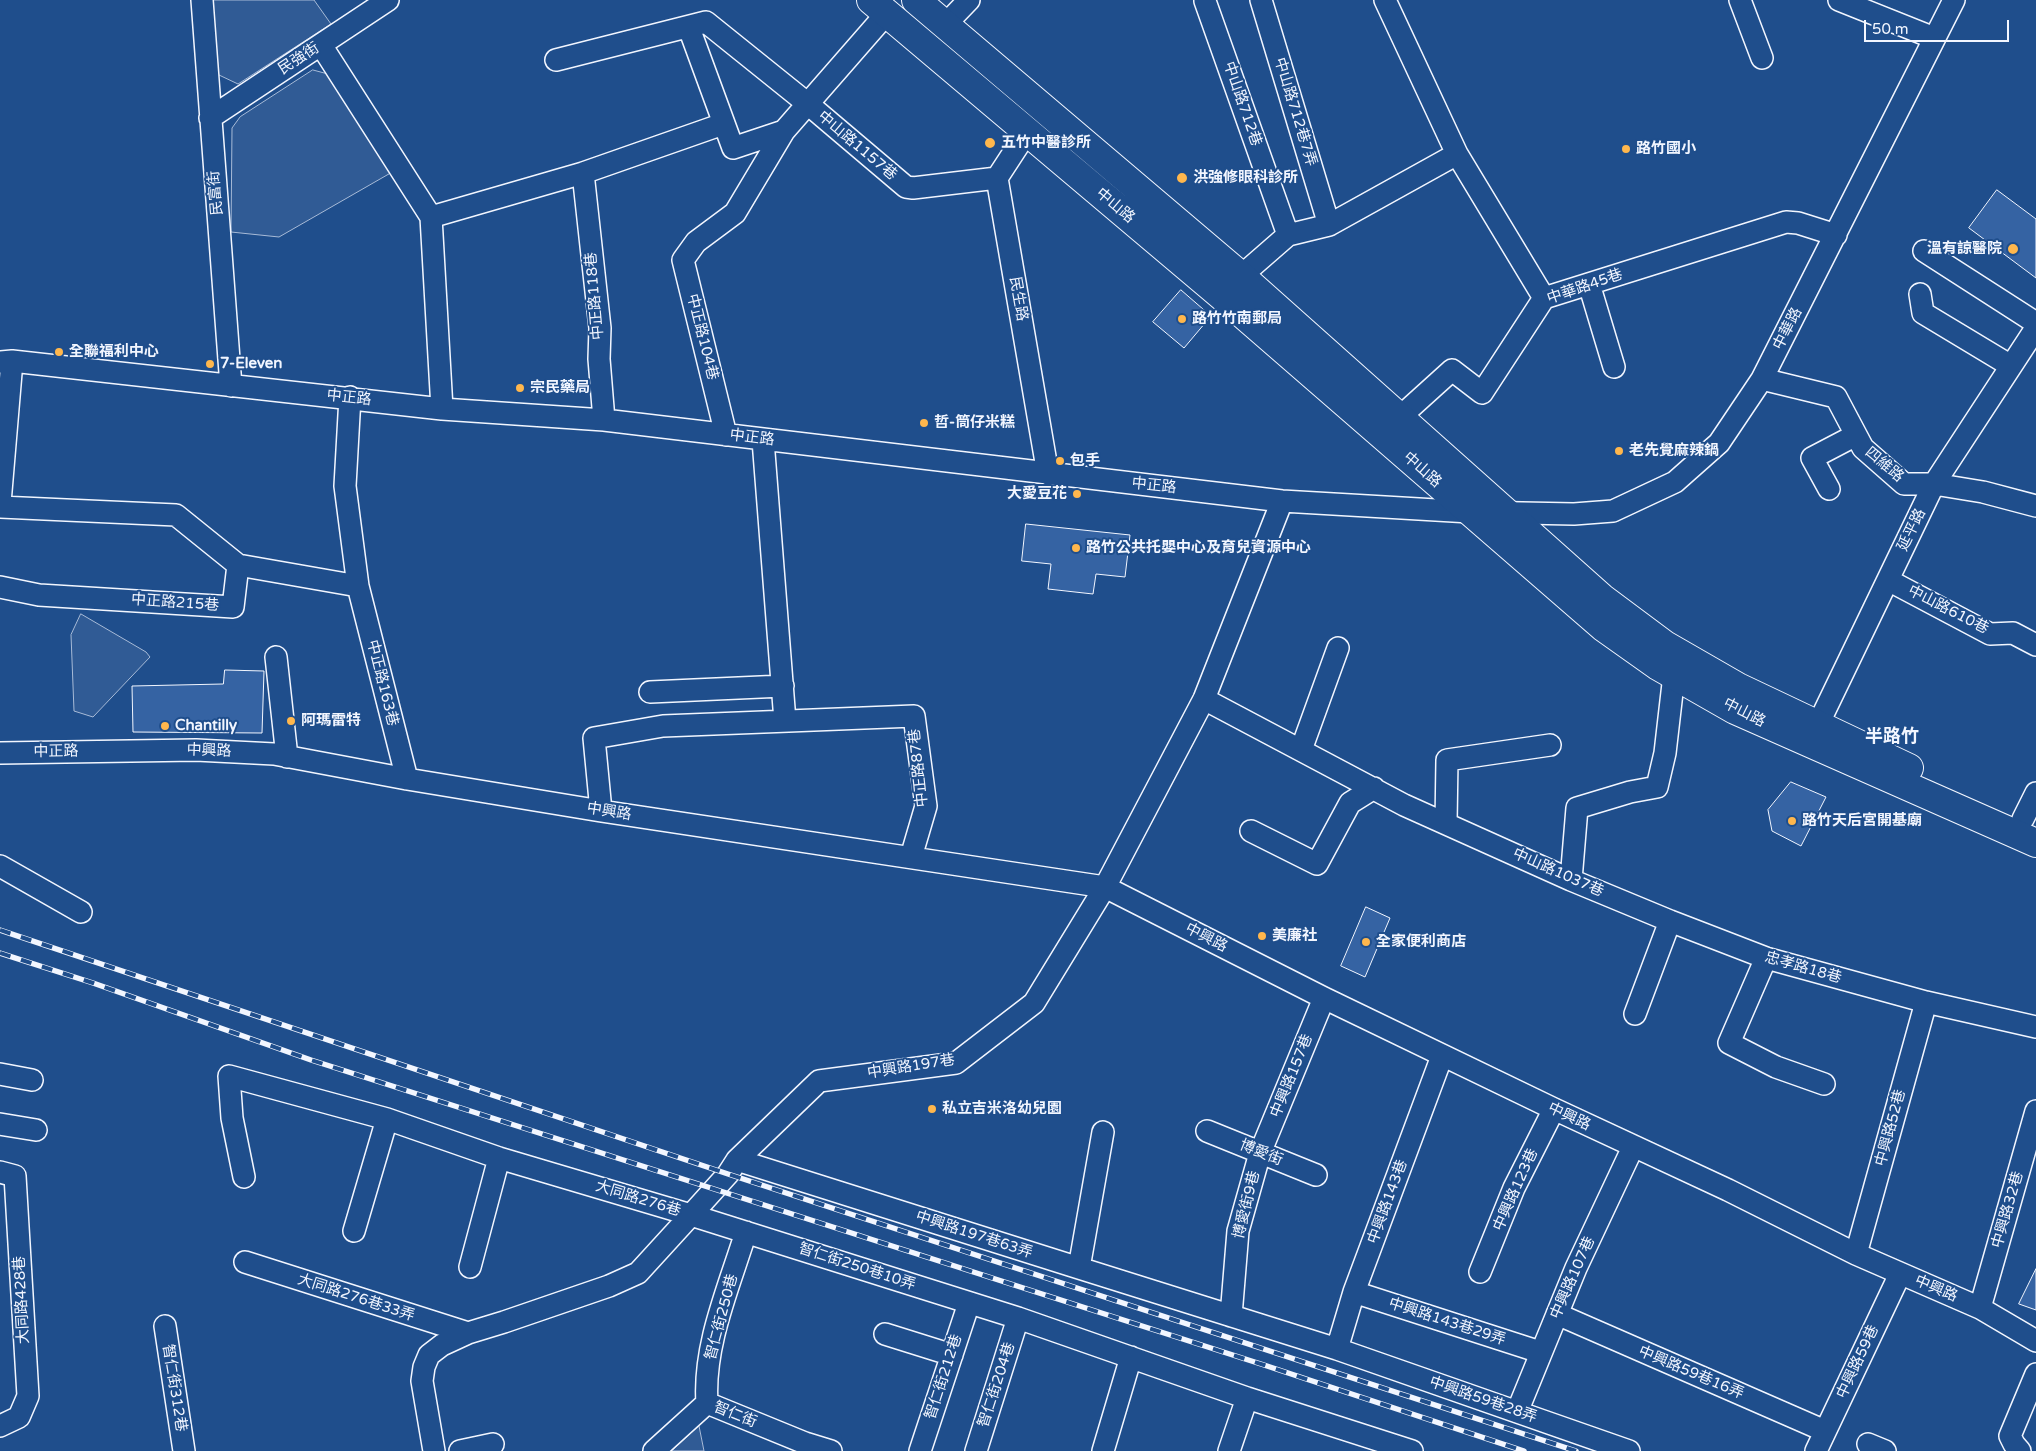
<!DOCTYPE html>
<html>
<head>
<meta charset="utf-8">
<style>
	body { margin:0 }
	#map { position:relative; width:2036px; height:1451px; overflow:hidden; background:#1f4e8c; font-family:"Varela Round",sans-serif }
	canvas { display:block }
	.scale { position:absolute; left:1864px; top:20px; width:145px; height:22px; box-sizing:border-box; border:2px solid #f2f6ff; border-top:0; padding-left:6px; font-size:15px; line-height:18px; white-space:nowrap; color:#f2f6ff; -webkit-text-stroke:4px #1f4e8c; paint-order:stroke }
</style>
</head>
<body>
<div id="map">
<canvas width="2036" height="1451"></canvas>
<div class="scale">50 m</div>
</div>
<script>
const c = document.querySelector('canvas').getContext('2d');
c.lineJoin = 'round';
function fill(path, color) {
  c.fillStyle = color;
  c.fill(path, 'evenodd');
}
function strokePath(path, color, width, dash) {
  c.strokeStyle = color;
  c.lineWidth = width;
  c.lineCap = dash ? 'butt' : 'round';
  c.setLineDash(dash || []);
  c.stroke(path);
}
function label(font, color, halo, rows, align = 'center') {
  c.font = font + ' "Varela Round","Noto Sans TC",sans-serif';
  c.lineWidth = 4;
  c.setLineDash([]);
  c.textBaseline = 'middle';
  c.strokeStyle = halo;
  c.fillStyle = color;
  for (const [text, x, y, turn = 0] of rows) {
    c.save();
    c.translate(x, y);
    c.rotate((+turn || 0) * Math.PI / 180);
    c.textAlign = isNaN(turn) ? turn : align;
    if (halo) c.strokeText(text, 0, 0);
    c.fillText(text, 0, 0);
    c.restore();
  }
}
const built = new Path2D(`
	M213,0h101l17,24 -93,60 -19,-9z
	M313,70l15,4 66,97 -115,66 -48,-5 1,-104 8,-11z
	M81,614l65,38 4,5 -57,60 -19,-6 -3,-76z
	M699,1426l5,25h-32z`);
const building = new Path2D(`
	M1997,190l39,29v59l-67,-50z
	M1181,290l30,26 -27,32 -31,-26z
	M1026,524l104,11 -5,42 -29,-3 -3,20 -45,-5 3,-25 -29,-3z
	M225,670l39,1 -2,62 -129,-1 -1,-46 91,-2z
	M1791,782l35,15 -25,49 -29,-15 -4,-21z
	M1366,907l24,11 -25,59 -24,-11z
	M2036,1269v41l-17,-6z`);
const minor = new Path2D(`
	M202,0l29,386
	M1261,0l68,225
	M1740,0l22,58
	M1839,0l95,38
	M1205,1l83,234
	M945,25l24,-25
	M689,28l44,120 51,-17
	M321,45l110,172 11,192
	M556,60l150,-38 102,82 98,83 7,1 84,-10
	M210,118l178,-118
	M1027,132l-30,46 51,296
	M1457,154l87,144
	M583,173l17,155 -1,31 5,61
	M431,217l152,-44 140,-49
	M1924,251l112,72
	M1589,284l25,83
	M1232,287l9,-11 47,-41 41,-10 128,-71 -72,-154
	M1920,294l3,19 88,53
	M0,362l12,-1 430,48 162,11 678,81 188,11 104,2 39,-3 62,-29 44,-39 43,-64 192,-379
	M1762,379l74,18 27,51 41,36h30l49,8 53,14
	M350,397l-5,89 13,100 49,193
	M1400,417l52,-47 30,23 62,-95 242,-76 12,1 38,12
	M726,435l-43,-175 13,-18 39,-29 49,-82 103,-118
	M763,440l22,281
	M1829,489l-17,-31 44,-23
	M1282,501l-78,198 -99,188 -71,116 -78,60 -137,18 -82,79 -9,14 -37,41 327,103 229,80 165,53
	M0,503l12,-142
	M0,507l176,8 62,50 -5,42 -194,-12 -39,-8
	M238,565l120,21
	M1888,580l102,54 23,-1 23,12
	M276,657l11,100
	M650,692l133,-6
	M1204,699l200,106 167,75 99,41 96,37 160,44 110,25
	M1812,737l122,-253 102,-156
	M1301,750l37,-102
	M0,753l196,-3 78,4 133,25 194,32 504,76 219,111 230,111 174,81 128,64 124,54 56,33
	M601,811l-7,-73 69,-12 251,-10 12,90 -15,51
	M2023,819l13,-26
	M1446,823l1,-63 103,-15
	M1251,831l66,33 33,-61 24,-15
	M0,866l81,46
	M1571,880l6,-72 53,-16 27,-5 8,-34 9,-78
	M1766,958l-37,85 47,24 48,17
	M1635,1014l35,-93
	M0,1074l32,6
	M0,1124l36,6
	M1207,1131l109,44
	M737,1160l342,108 24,-136
	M0,1172l15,4 13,220 -9,21 -19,9
	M244,1177l-12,-59 -3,-42 158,43 112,39 192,57 -53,58 -29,13 -105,36 -36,11 -26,12 -13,10 -5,12 -2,14 12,70
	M354,1231l33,-112
	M1856,1254l70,-252
	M245,1262l223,71
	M470,1267l29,-109
	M1079,1268l258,81 292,102
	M1480,1272l34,-84 40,-79
	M1354,1292l186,60
	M1980,1308l56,-197
	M1557,1314l268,117
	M1231,1316l7,-85 22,-78 64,-155
	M165,1326l19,125
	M885,1334l67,21
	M1337,1349l17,-57 88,-236
	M707,1403c-4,-58 22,-116 39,-171
	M1517,1412l59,-144 57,-121
	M1868,1444l17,7
	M460,1451l33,-7
	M654,1451l53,-48 98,40 26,8
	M920,1451l49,-148
	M976,1451l42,-133
	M1103,1451l28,-94
	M1229,1451l18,-53
	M1816,1451l84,-177
	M2020,1451l-6,-7 -4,-8 26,-62`);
const major = new Path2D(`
	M871,0l352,297 380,330 55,39 77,44 301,133
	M916,0l325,276 361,322 63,47 73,42 171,81`);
const rail = new Path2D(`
	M0,930l728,244 848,277
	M0,953l93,30 218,77 953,305 260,86`);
const markers = [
	[990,143,6,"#ffb74d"],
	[1626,149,5,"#ffb74d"],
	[1182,178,6,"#ffb74d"],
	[2013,249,6,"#ffb74d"],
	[1182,319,5,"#ffb74d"],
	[59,352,5,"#ffb74d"],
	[210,364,5,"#ffb74d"],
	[520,388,5,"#ffb74d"],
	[924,423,5,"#ffb74d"],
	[1619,451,5,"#ffb74d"],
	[1060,461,5,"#ffb74d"],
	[1077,494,5,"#ffb74d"],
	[1076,548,5,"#ffb74d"],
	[291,721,5,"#ffb74d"],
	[165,726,5,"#ffb74d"],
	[1792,821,5,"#ffb74d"],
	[1262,936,5,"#ffb74d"],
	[1366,942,5,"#ffb74d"],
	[932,1109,5,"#ffb74d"]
];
const streetNames = [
	["民強街",299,59,-33],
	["中山路712巷",1242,104,71],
	["中山路712巷7弄",1295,112,73],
	["中山路1157巷",857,146,40],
	["民富街",216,193,-95],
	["中山路",1115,206,40],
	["中華路45巷",1585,287,-19],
	["中正路118巷",595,296,-95],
	["民生路",1018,299,80],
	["中華路",1788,329,-63],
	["中正路104巷",702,337,76],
	["中正路",349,398,6],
	["中正路",752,438,7],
	["四維路",1884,465,40],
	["中山路",1422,470,41],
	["中正路",1154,486,6],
	["延平路",1912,530,-64],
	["中正路215巷",175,603,4],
	["中山路610巷",1948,610,27],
	["中正路163巷",382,683,76],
	["中山路",1744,713,27],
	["中興路",209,751,2],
	["中正路",56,752,-1],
	["中正路87巷",919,768,-96],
	["中興路",609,812,9],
	["中山路1037巷",1558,873,24],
	["中興路",1206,938,27],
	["忠孝路18巷",1803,968,16],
	["中興路197巷",911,1067,-9],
	["中興路157巷",1292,1076,-68],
	["中興路",1569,1117,25],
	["中興路52巷",1891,1128,-75],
	["博愛街",1261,1153,22],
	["中興路123巷",1516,1190,-66],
	["大同路276巷",638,1199,17],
	["中興路143巷",1388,1202,-70],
	["博愛街9巷",1247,1205,-76],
	["中興路32巷",2008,1210,-74],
	["中興路197巷63弄",974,1235,18],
	["智仁街250巷10弄",857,1267,18],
	["中興路107巷",1573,1278,-66],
	["中興路",1936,1289,23],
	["大同路276巷33弄",356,1298,18],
	["大同路428巷",22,1300,-93],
	["智仁街250巷",722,1317,-75],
	["中興路143巷29弄",1447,1322,18],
	["中興路59巷",1858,1362,-65],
	["中興路59巷16弄",1691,1373,23],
	["智仁街212巷",944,1377,-72],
	["智仁街204巷",997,1385,-72],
	["智仁街312巷",174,1388,81],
	["中興路59巷28弄",1483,1400,19],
	["智仁街",735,1415,22]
];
const poiNames = [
	["五竹中醫診所",1001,143],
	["路竹國小",1636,149],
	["洪強修眼科診所",1193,178],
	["溫有諒醫院",2002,249,"right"],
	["路竹竹南郵局",1192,319],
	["全聯福利中心",69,352],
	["7-Eleven",220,364],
	["宗民藥局",530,388],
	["哲-筒仔米糕",934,423],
	["老先覺麻辣鍋",1629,451],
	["包手",1070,461],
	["大愛豆花",1067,494,"right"],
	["路竹公共托嬰中心及育兒資源中心",1086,548],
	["阿瑪雷特",301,721],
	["Chantilly",175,726],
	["路竹天后宮開基廟",1802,821],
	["美廉社",1272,936],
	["全家便利商店",1376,942],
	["私立吉米洛幼兒園",942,1109]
];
const quarterNames = [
	["半路竹",1892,737]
];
fill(built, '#305b95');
strokePath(built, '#a8bbd7', 1);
fill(building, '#3563a3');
strokePath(building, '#f2f6ff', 1);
strokePath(minor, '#f2f6ff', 24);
strokePath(major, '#f2f6ff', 30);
strokePath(minor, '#1f4e8c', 21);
strokePath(major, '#1f4e8c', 28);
strokePath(rail, '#f2f6ff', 5.5);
strokePath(rail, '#1f4e8c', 4, [11]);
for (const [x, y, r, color] of markers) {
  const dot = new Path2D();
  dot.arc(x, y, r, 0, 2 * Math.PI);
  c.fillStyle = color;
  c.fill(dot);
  strokePath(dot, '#1f4e8c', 2);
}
label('15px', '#f2f6ff', '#1f4e8c', streetNames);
label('bold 15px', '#f2f6ff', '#1f4e8c', poiNames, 'left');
label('bold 18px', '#f2f6ff', '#1f4e8c', quarterNames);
</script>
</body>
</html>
